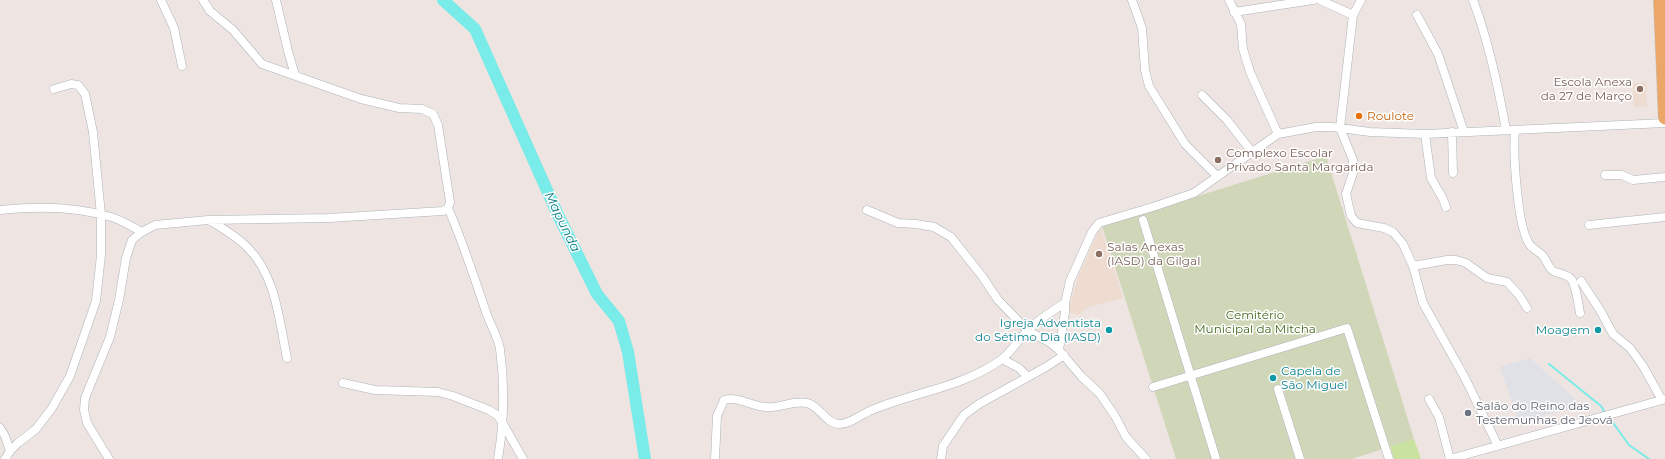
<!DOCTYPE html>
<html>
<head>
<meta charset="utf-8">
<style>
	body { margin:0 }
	canvas { display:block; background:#eee4e1 }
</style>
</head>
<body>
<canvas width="1665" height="459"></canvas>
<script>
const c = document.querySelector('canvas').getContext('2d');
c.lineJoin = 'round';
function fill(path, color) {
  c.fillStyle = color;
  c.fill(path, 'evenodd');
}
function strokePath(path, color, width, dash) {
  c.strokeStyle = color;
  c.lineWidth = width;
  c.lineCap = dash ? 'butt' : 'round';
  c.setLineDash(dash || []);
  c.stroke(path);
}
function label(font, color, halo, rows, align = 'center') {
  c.font = font + ' Montserrat,sans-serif';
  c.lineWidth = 3;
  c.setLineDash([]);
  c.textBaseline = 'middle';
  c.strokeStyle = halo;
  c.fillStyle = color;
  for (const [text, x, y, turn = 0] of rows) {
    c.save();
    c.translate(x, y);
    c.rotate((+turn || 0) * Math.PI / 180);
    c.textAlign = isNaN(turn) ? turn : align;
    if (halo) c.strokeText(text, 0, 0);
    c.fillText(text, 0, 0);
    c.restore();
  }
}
const industrial = new Path2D(`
	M1530,358l53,48 -64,15 -19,-54z`);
const education = new Path2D(`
	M1646,82l1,25h-13l-2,-24z
	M1099,230h3l21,68 -34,9 -11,8 -10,-3 10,-35z`);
const green = new Path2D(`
	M1414,439l7,20h-27l-4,-13z`);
const cemetery = new Path2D(`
	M1326,156l88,283 -62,20h-176l-74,-233z`);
const stream = new Path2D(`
	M1549,364l52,42 3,5
	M1611,420l18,25 20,14`);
const river = new Path2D(`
	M443,0l32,29 83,186 39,79 22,27 9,31 17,107`);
const street = new Path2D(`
	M161,0l13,28 8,38
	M276,0l12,51 7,24
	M1132,0l10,28 3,42 4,16 36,58 32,32
	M1229,0l12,24 2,25 7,23 28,62
	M1320,0l33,15
	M1361,0l-8,15 -13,113 13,32v13l-7,21 5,22 6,7 27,5 9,4 10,12 10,22 10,37 42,75 33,68
	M1473,0c16,42 25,85 33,130
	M1234,12l79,-12
	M1417,15l21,39 26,78
	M1202,95l25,25 25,32
	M1515,130c-2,21 2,102 16,116 3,4 9,6 12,10 4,5 5,11 10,15 6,3 15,3 19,9 5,10 6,23 8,33
	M1452,132l1,41
	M1425,134l6,44 12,21 3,8
	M1605,175h17l11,5 32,-3
	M448,208c15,34 26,69 38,104 4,12 12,25 14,37 5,37 4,74 -2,110
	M0,210c37,-4 75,-4 111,7 11,3 21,10 31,15
	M867,210l31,13 18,1 18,3 17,10 31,39 16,24 30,31 21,11 10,8 22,26 19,18 15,22 11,21 20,22
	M209,220c13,8 27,16 38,27 29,28 32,73 40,111
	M1143,220l73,239
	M1589,225l76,-8
	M1413,266l34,-6h9l10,3 21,15 20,4 12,13 8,13
	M1581,281l19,29 13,24 17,14 13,18 19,34
	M1059,350l6,-38v-9l5,-22 22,-49 7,-9 57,-17 38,-13 84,-59 38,-7h16l38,5 55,2 240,-11
	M1002,359l17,9 9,9
	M343,383l32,7 63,2 15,4 36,14 8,5 5,7 21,37
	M1153,387l194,-59 42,131
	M1278,389l22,70
	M1429,399l10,18 11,42 215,-60
	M0,428l5,8 5,15
	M5,459l5,-8 8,-8 18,-14 16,-21 18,-32 26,-75 5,-46v-40l-8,-83 -8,-38 -7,-9 -7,-1 -17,5
	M109,459l-22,-36 -3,-13 1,-12 25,-61 9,-37 7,-42 6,-18 10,-8 13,-7 53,-5 121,-2 114,-7 5,-3 2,-6 -12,-77 -5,-11 -11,-5 -23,-1 -38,-9 -99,-35 -29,-34 -23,-19 -7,-11
	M715,459l2,-43 7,-16c14,-4 27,6 41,7 14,2 28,-7 42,-4 13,3 18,20 32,21 12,0 22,-10 33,-14 43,-18 92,-23 130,-51 10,-8 17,-20 26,-29 11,-11 24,-19 37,-27
	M941,459l2,-13 21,-31 15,-11 67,-37 18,-12`);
const primary = new Path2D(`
	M1660,0l5,118`);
const markers = [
	[1640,89,4,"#8d6e63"],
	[1359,116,4,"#e8710a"],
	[1218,160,4,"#8d6e63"],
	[1099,254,4,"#8d6e63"],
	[1109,330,4,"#0f9aa8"],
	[1598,330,4,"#0f9aa8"],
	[1273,378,4,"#0f9aa8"],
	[1468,413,4,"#6b7280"]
];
const educationNames = [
	["Escola Anexa",1632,82,"right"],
	["da 27 de Março",1632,96,"right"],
	["Complexo Escolar",1226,153],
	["Privado Santa Margarida",1226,167],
	["Salas Anexas",1107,247],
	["(IASD) da Gilgal",1107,261]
];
const foodNames = [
	["Roulote",1367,116]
];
const parkNames = [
	["Cemitério",1255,315],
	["Municipal da Mitcha",1255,329]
];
const cultureNames = [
	["Igreja Adventista",1101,323],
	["do Sétimo Dia (IASD)",1101,337],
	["Moagem",1590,330],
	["Capela de",1281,371,"left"],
	["São Miguel",1281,385,"left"]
];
const worshipNames = [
	["Salão do Reino das",1476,406],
	["Testemunhas de Jeová",1476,420]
];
const waterNames = [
	["Mapunda",562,222,64]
];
fill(industrial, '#e0e0e7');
fill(education, '#eedcd1');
fill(green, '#cae2a0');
fill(cemetery, '#d0d7b8');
strokePath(stream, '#79ebe8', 2);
strokePath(river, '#79ebe8', 12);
strokePath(street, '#adb3b9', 9);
strokePath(primary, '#c4c4c4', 14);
strokePath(street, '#fff', 8);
strokePath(primary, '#eca667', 13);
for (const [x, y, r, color] of markers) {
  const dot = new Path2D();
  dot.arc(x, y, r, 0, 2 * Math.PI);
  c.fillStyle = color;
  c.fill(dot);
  strokePath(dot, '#fff', 1.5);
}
label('12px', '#785e54', '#fff', educationNames, 'left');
label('12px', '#c56008', '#fff', foodNames, 'left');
label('12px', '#446a1e', '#fff', parkNames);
label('12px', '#0d838f', '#fff', cultureNames, 'right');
label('12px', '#5b616d', '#fff', worshipNames, 'left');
label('italic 13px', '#138187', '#fff', waterNames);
</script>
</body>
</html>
